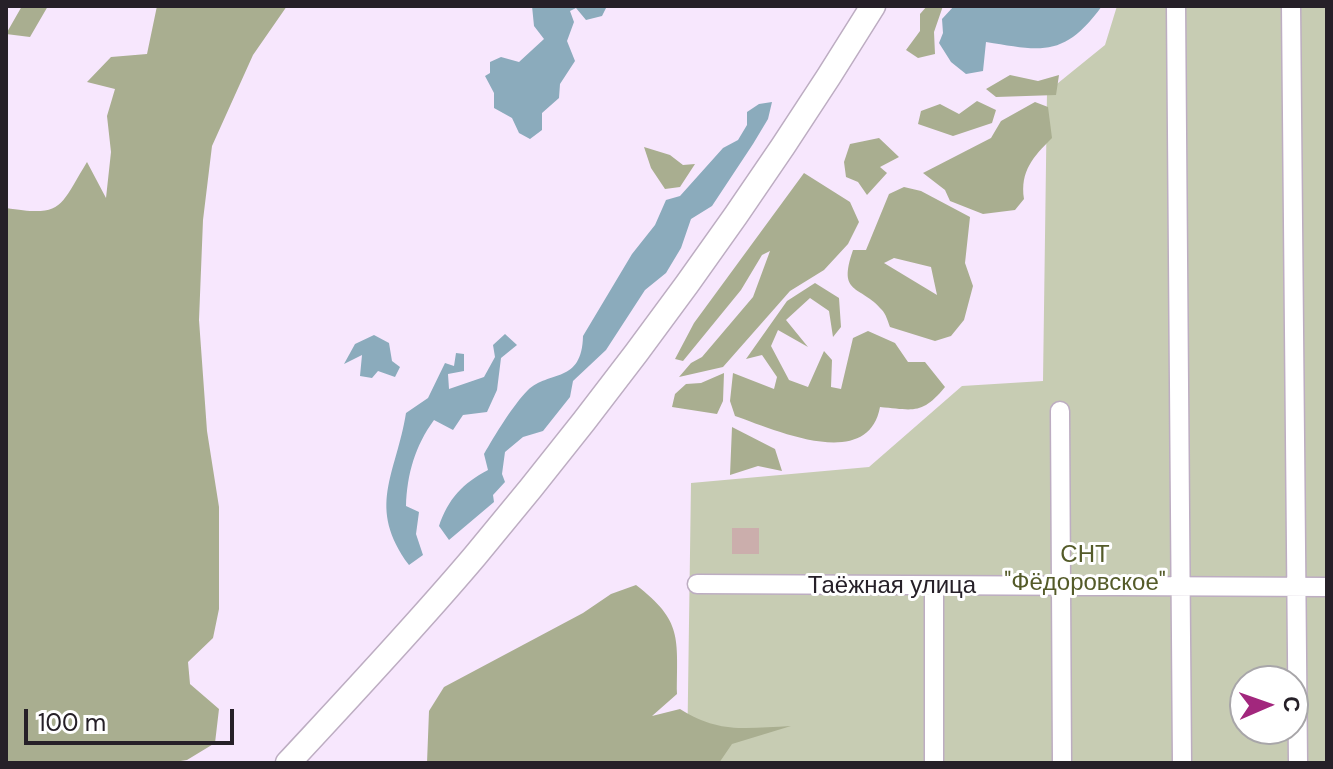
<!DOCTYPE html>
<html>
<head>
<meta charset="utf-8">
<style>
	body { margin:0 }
	#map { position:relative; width:1333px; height:769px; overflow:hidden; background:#f7e7fd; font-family:"DM Sans",sans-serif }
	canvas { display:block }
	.frame { position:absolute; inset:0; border:8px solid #262028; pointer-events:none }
	.north { position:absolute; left:1229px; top:665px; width:80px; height:80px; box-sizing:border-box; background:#fff; border:2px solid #a8a6a9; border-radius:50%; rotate:88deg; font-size:22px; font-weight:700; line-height:32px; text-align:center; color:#262028 }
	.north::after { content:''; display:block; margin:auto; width:28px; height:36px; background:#a2277d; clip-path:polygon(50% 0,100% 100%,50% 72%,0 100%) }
	.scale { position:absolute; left:24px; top:709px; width:210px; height:36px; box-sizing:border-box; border:4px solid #262028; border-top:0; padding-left:10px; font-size:24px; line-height:28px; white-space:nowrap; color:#262028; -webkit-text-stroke:6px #fff; paint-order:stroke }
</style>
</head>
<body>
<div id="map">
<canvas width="1333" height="769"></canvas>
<div class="frame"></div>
<div class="north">С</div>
<div class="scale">100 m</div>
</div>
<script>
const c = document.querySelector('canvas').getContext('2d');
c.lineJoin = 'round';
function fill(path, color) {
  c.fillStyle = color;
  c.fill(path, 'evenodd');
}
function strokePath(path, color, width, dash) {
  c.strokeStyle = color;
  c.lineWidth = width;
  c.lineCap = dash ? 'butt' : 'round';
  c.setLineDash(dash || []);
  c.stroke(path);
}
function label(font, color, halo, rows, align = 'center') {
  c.font = font + ' "DM Sans",sans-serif';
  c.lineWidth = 6;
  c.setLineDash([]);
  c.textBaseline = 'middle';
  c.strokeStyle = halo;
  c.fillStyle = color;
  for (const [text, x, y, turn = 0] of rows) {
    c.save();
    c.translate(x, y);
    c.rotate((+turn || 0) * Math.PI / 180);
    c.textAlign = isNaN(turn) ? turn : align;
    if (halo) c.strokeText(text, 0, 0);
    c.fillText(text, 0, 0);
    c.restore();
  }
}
const green = new Path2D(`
	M1117,6h210v757h-640l4,-280 178,-16 93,-81 81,-5 4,-289 58,-47zM1245,681h48v48h-48z`);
const forest = new Path2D(`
	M22,6h26l-18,31 -24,-3z
	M157,6h130l-34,49 -41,91 -9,74 -4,100 8,111 12,76v102l-6,29 -25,24 2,22 29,25 -4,34 -28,17 -19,3h-162v-555c57,9 53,0 81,-46l19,36 5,-46 -4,-36 8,-27 -28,-7 24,-25 36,-3z
	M927,6h16l-9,26 1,22 -17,4 -12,-8 14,-19v-17z
	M1010,75l28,6 21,-6 -3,20 -60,2 -10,-8z
	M977,101l19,9 -4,13 -39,13 -35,-12 3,-13 19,-7 19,10z
	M1035,102l13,5 4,31c-19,19 -32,33 -28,61l-9,11 -32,4 -33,-13 -5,-11 -22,-17 68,-35 10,-17z
	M879,138l20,19 -19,10 7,6 -20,22 -9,-13 -12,-5 -2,-15 6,-18z
	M644,147l26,8 13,10 12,-1 -15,23 -15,2 -14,-21z
	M804,173l46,29 9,20 -11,22 -24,26 -34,21 -67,76 -44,10 12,-14 11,-6 51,-60 17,-46 -8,4 -21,35 -58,71 -8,-2 19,-36z
	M904,187l17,4 49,26 -5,46 8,23 -9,34 -13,16 -16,5 -45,-14c-2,-5 -4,-13 -8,-17 -22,-26 -45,-14 -29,-60h13l23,-56zM894,258l37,9 6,28 -53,-32z
	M815,283l24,15 2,29 -8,10 -4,-26 -19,-13 -24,22 22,27 -30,-17 -7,16 18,34 19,7 16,-36 8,9 -1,27 10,2 12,-51 15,-7 27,12 13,19h17l20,25c-23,28 -31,23 -65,20 -12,66 -107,22 -145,9l-5,-15 3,-28 41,16 3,-12 -15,-22 -16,4 41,-58z
	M724,373l-1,28 -6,13 -45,-7 3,-13 11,-10 15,-1z
	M732,427l43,22 7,22 -24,-5 -28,9z
	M636,585c47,36 41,53 41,109l-25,22 28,-7c39,25 67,19 111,17l-59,18 -13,19h-292l2,-52 15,-24 139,-74 28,-19z`);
const water = new Path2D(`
	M532,6h75l-5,10 -16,4 -10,-12 -6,3 4,11 -7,19 8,20 -15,23 -1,14 -17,15v17l-12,9 -11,-6 -7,-15 -18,-10v-15l-9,-17 5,-3v-11l11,-5 18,5 25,-23 -10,-13z
	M954,6h148c-38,52 -60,45 -116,36l-3,29 -17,3 -15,-12 -12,-19 4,-10 -1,-14z
	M772,102l-4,17 -15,25 -41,62 -21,13 -10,29 -15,25 -21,17 -39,60 -33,31 -3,16 -27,34 -20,6 -18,15 -3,22 3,8 -12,13 1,7 -45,38 -10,-14c9,-27 24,-43 49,-56l-4,-16c11,-19 29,-49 44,-64 21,-20 54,-6 55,-54l49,-82 23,-29 11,-25 14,-4 43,-48 15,-8 9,-15v-13l12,-8z
	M505,334l12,11 -16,13 -4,32 -10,22 -24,3 -10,15 -19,-10c-19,26 -27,54 -28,86l13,6 -3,22 7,21 -14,10c-43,-58 -13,-90 -3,-152l22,-15 17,-35 9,3 2,-13 8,1v17l-16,3 1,15 35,-12 11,-20 -2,-12z
	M374,335l15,8 3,18 8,6 -5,10 -17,-6 -6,7 -12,-2 2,-21 -18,9 11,-20z`);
const building = new Path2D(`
	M732,528h27v26h-27z`);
const minor = new Path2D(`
	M1176,6l6,757
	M1291,6l7,757
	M1060,411l2,352
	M697,584l630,3
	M934,588v175`);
const secondary = new Path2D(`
	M288,763c63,-68 127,-136 187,-207 145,-173 280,-358 398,-550`);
const parkNames = [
	["СНТ",1085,556],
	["\"Фёдоровское\"",1085,584]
];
const streetNames = [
	["Таёжная улица",892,587]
];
fill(green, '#c7ccb3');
fill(forest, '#a9ae90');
fill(water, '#8babbc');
fill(building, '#cbaeac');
strokePath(minor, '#bdadc2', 21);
strokePath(secondary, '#bdadc2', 27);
strokePath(minor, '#fff', 18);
strokePath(secondary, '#fff', 24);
label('24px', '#545b29', '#fff', parkNames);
label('24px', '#262028', '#fff', streetNames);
</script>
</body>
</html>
